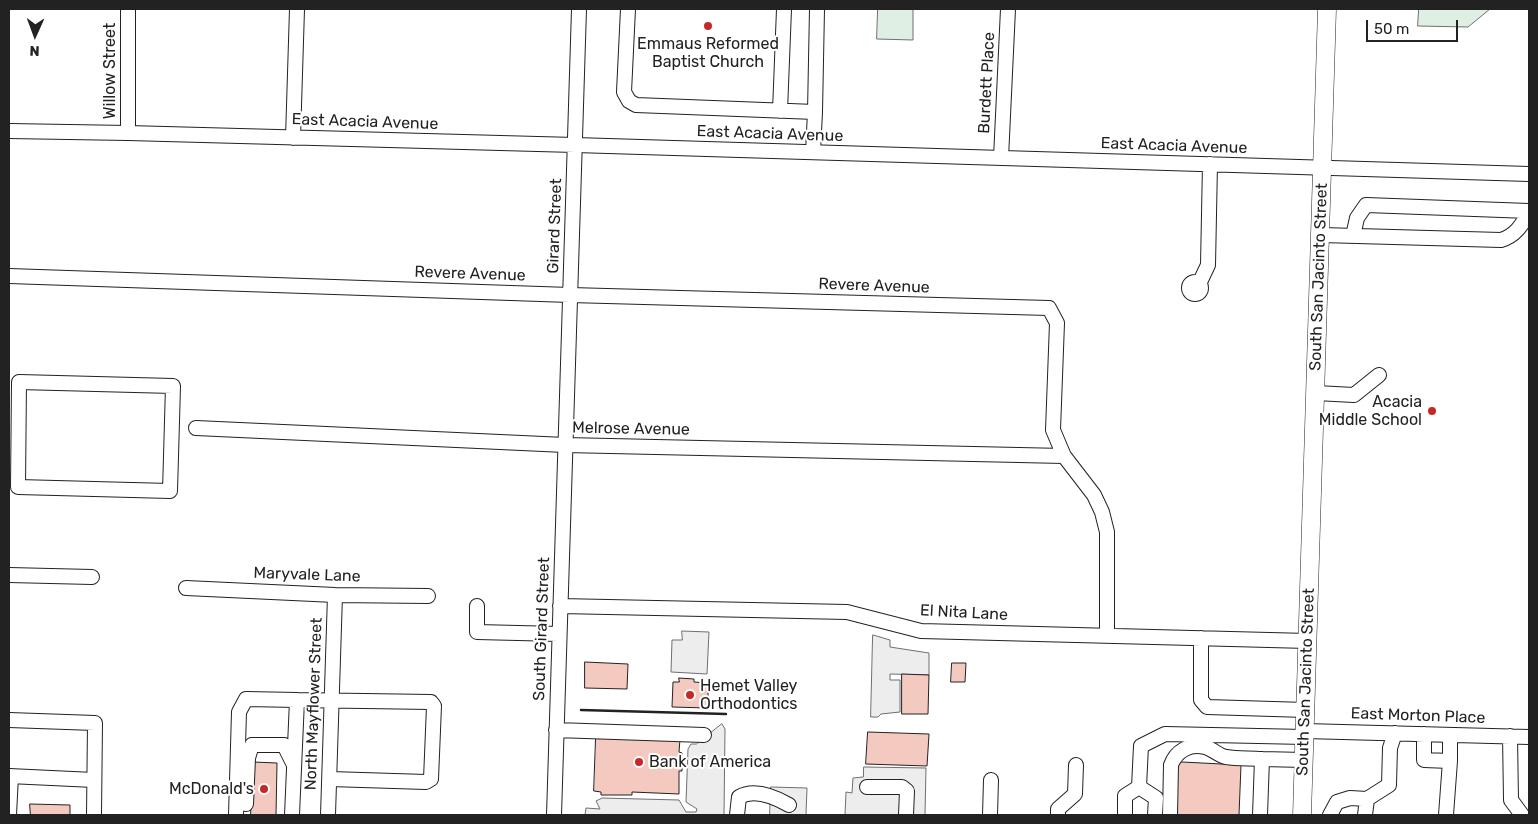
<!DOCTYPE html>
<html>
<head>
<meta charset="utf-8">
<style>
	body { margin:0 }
	#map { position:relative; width:1538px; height:824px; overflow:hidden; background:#fff; font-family:Rubik,sans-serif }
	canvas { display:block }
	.frame { position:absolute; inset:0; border:10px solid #222; pointer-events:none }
	.north { position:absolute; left:10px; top:10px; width:50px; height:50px; -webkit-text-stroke:4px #fff; paint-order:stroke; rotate:182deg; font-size:14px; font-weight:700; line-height:20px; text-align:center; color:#222 }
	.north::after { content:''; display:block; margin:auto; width:18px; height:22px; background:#222; clip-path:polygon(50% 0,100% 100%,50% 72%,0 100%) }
	.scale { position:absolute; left:1366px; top:20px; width:92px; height:22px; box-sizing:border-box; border:2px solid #222; border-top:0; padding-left:6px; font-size:15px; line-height:18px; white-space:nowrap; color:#222; -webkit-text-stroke:4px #fff; paint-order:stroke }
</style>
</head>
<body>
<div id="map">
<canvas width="1538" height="824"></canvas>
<div class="frame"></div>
<div class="north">N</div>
<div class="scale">50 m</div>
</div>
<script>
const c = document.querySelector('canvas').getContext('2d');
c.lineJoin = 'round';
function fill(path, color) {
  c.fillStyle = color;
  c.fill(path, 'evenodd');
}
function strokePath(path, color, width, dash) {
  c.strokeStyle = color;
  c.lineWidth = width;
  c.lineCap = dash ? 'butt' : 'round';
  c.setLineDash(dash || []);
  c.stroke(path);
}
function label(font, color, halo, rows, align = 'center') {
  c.font = font + ' Rubik,sans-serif';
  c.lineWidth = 4;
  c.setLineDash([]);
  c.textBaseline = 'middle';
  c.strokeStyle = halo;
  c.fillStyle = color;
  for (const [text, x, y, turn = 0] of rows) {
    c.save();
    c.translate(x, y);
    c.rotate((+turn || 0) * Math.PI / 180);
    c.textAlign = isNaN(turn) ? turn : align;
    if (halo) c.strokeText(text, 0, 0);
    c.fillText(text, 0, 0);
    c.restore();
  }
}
const green = new Path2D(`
	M878,9h35v31l-36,-1z
	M1419,9h71l-22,18 -50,-1z`);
const parking = new Path2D(`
	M682,631l27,1 -2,42 -36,-2 1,-32h10z
	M873,635l17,5v7l39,6v22l-39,-1v6h10v32l-19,2 -3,3h-7z
	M722,724l3,5 -1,86h-139l1,-7 14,1 -4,-8 6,-3 77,2 7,12h10l1,-3 -11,-7 2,-53 3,-5h5z
	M864,767l62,1 -1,47h-80l1,-23 6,1 1,-15 10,-1z
	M771,787l36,1 -1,27h-36z`);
const building = new Path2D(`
	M585,662l43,2 -1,25 -42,-1z
	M952,663h14l-1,19h-14z
	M902,674l27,1 -1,39h-26z
	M679,678l15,1v3l14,1v25l-36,-1 1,-25h6z
	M868,732l61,2 -2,32 -61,-2z
	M596,737l84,2 -1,13 3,1v18h-3v23l-47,-2v3h-31v-3l-7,-1z
	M253,762l24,1 -1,52h-25z
	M1182,762l59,3 -2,50h-65l2,-47z
	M30,804l40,1v10h-54h14z`);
const minor = new Path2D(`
	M128,9v124
	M628,9l-4,83 5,9 7,4 179,7 2,-103
	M780,111l4,-102
	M9,131l119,2 447,12 954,29
	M293,138l4,-129
	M813,152l2,-40
	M1001,158l7,-149
	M1321,235l180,5c14,-4 20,-14 28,-27
	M1353,236l4,-18 9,-13 163,6
	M9,276l561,19 479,13 8,15 -4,107 11,26 30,39 8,17 5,20v103
	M1189 288a6 6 0 1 1 12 0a6 6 0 1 1-12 0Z
	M1199,284l9,-19 2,-101
	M19,382l154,4 -3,105 -152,-4z
	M1316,393l38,2 25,-20
	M196,428l369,17 499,11
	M9,575l83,2
	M186,588l149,7 93,1
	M477,606v26l82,2
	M560,606l287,6 74,19 387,10
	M1201,638v62l6,7 99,3
	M297,700l134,2 3,4 -3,73 -5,3 -96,-3
	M9,720l86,3 -1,92
	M556,730l148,5
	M1305,731l224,6
	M1424,734v26l26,1v-26
	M1510,736l1,64 11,15
	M9,776l85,4
	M867,787h35l5,4 -1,24
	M1139,787l2,-41 24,-12 140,3
	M1139,787l17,11 -1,17
	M246,804l2,-46 4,-13h32l10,20
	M9,815l2,-39
	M236,815l3,-103 7,-13 51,1 -5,115
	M328,815l7,-220
	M554,815l25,-806
	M737,815l2,-18c16,-9 36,0 50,8
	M990,815l1,-35
	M1058,815v-6l17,-15 1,-29
	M1125,815v-19l14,-9
	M1170,815l1,-50c5,-14 19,-22 34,-18 8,2 14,9 21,10 12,2 24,1 36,2
	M1260,815l2,-56 42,1
	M1330,815l7,-13 13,-4 17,1
	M1365,815l2,-16 22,-14 1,-37 5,-15
	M1446,815l4,-54`);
const major = new Path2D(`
	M1302,815l25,-806`);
const wall = new Path2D(`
	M581,710l145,4`);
const markers = [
	[708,26,5,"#c62828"],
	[1432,411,5,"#c62828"],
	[690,695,5,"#c62828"],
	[639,762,5,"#c62828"],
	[264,789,5,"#c62828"]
];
const poiNames = [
	["Emmaus Reformed",708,44,"center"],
	["Baptist Church",708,62,"center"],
	["Acacia",1422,402],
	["Middle School",1422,420],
	["Hemet Valley",700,686,"left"],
	["Orthodontics",700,704,"left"],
	["Bank of America",649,762,"left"],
	["McDonald's",254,789]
];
const streetNames = [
	["Willow Street",110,71,-90],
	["Burdett Place",987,83,-87],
	["East Acacia Avenue",365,122,2],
	["East Acacia Avenue",770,134,2],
	["East Acacia Avenue",1174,146,2],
	["Girard Street",555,226,-88],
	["Revere Avenue",470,274,2],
	["South San Jacinto Street",1319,277,-88],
	["Revere Avenue",874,286,2],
	["Melrose Avenue",631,429,1],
	["Maryvale Lane",307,575,2],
	["El Nita Lane",964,613,3],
	["South Girard Street",542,629,-88],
	["South San Jacinto Street",1306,682,-88],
	["North Mayflower Street",314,704,-88],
	["East Morton Place",1418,716,2]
];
fill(green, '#e0efe3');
strokePath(green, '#6f6f6f', 1);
fill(parking, '#ededed');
strokePath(parking, '#6f6f6f', 1);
fill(building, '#f3c9c0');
strokePath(building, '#222', 1);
strokePath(minor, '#222', 16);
strokePath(major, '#222', 19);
strokePath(minor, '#fff', 14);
strokePath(major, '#fff', 18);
strokePath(wall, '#222', 2.5);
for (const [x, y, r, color] of markers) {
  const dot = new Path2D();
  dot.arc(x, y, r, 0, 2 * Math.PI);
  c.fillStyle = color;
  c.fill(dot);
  strokePath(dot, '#fff', 2);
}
label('16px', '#222', '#fff', poiNames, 'right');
label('16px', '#222', '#fff', streetNames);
</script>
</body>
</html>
